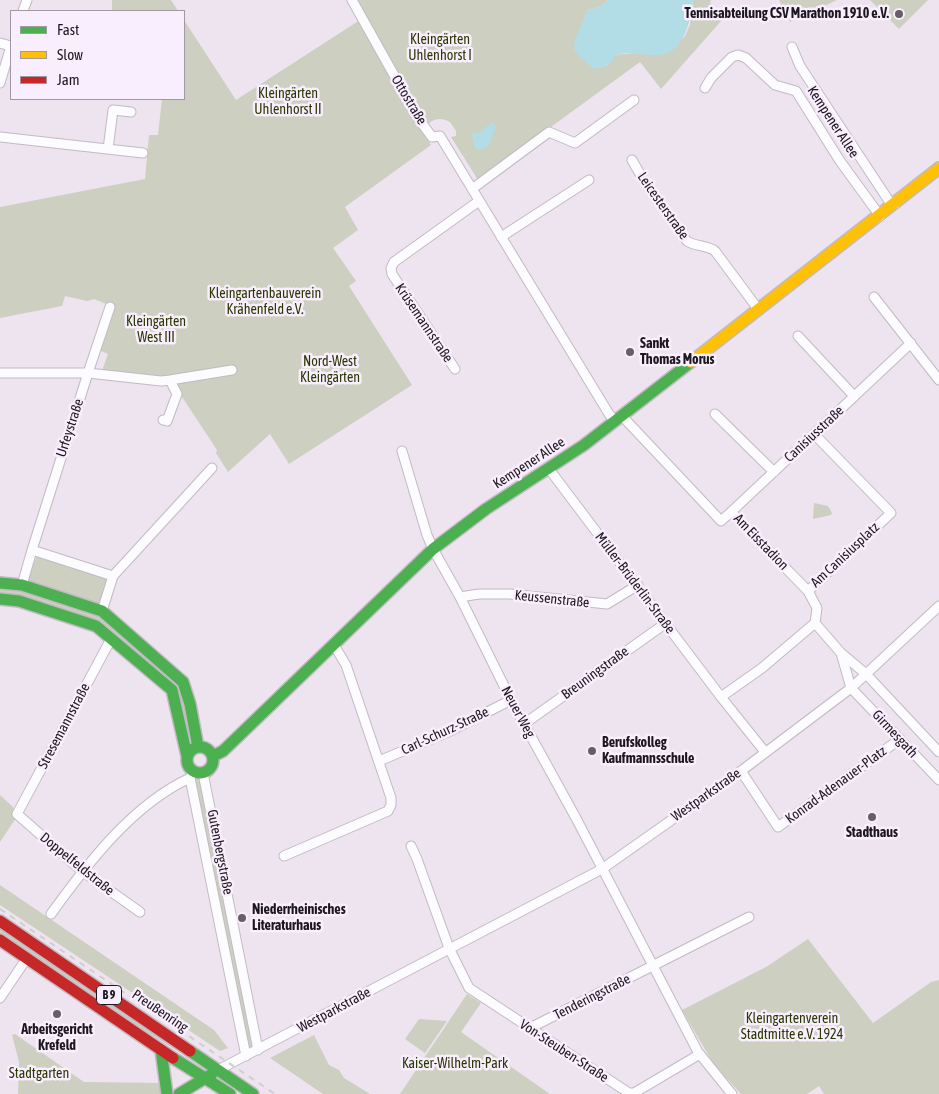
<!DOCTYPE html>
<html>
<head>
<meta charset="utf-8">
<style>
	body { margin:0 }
	#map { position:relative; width:939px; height:1094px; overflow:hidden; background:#ede4f0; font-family:"Asap Condensed",sans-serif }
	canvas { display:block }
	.legend { position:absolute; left:10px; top:10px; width:175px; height:90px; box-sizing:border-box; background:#f9eefd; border:1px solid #a198a4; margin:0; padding:6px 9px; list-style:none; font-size:15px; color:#1d171f }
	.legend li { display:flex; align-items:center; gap:10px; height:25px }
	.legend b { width:25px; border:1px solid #a198a4 }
</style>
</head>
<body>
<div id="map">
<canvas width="939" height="1094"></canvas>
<ul class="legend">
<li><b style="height:6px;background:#4caf50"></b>Fast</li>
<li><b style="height:6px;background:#ffc107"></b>Slow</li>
<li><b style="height:6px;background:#c62828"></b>Jam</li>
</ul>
</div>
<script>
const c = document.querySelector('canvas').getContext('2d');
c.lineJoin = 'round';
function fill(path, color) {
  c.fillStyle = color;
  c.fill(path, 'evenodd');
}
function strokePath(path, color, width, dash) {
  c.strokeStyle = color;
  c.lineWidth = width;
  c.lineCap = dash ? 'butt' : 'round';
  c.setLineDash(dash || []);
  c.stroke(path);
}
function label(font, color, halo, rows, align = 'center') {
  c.font = font + ' "Asap Condensed",sans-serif';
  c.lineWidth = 5;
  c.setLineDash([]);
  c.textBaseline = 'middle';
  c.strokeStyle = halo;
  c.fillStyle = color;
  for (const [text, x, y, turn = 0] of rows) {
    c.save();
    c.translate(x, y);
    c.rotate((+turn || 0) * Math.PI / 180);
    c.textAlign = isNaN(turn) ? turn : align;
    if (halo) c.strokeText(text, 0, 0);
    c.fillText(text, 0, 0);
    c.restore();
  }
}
const green = new Path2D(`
	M112,0h59l7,11h-66z
	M356,0h252l-7,6 -13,4 -5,12 24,44 7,-10 8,-2 14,-1 18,2 15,-4 16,-15 5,-11 3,-25h18l-1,3 12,17 -61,69 -21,-27 -162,118 -27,-43 5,-1v-5l-6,-9c-8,-4 -14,-4 -21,1l3,5 -1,1 -6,-8z
	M779,0h58l-47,22z
	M870,0h58l-29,29z
	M184,20l52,80 124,-80 57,104 14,21 -86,62 13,23 -25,18 23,33 -7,5 63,99 -123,79 -19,-30 -42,38 -12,-19 1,-3 -35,-53 -10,-20h-14l-56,-6 6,-17 -9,-4 15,-43 -20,-8 -7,2 -22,-5 -3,10 -62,12v-111l145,-28 4,-44h9l4,-36h-3h25z
	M814,503l14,3 4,7 -1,2 -18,4z
	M37,555l74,23 -11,34 81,71 13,61 -6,2 -16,-56 -79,-64 -93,-29v-11l19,2 9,-9z
	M195,780l6,1 53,266 -8,4z
	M0,795l13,12 3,11 -16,24z
	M0,885l214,145 14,18 -8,3 -220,-146z
	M0,926l194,135 -52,-32 -142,-96z
	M808,939l65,84 58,-41 8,-2v114h-115l-5,-8 -12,8h-66l-28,-31 -31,-53 84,-43z
	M467,994l14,9 -20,29 89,62h-150z
	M419,1019l28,2 -22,32 -20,-14z
	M15,1034l69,48 78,1v11h-144l1,-32 -7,-27z
	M314,1035l15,30 10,5 5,8 26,16h-47l-53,-36z`);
const water = new Path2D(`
	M608,0h85c-2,20 -9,53 -34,55 -13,1 -26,-4 -39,-1 -8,2 -8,9 -14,12 -3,2 -8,2 -12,3l-16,-14 -4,-6 1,-9 13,-30 13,-4z
	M492,122l4,5 -7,18 -9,5 -5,-2 -3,-12 1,-3 7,-1z`);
const street = new Path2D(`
	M352,0l66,118 14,19 8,-1 169,278 6,7
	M23,11l4,-11
	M0,43l11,3
	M792,47l8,19 89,135 6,3
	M0,83l11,-37
	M705,88l6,-10 21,-21 6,-2 8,3 29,27 21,6 44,70 40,55
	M0,137l143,16
	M108,149l5,-39 18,2
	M632,160l12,21 43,60c9,6 20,4 28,10l43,58
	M472,189l77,-57 26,11 59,-43
	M501,237l88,-57
	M874,297l65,83
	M798,336l56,60
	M455,369l-63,-95 -1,-6 3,-6 85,-61
	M0,373h88l73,8 9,-1 7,14 -10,27 -4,-1
	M170,380l62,-10
	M715,414l59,58
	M622,416l99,105 10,-9 77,79 9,17 -2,15 26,30 25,21 73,78
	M402,451l25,84 6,14 27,48 51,103 66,120 121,232 34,42
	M549,469l172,228 44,55
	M731,512l180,-169
	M32,550l56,-177 22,-66
	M22,585l10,-35 81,26
	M808,591l83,-78 -76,-78
	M460,597l19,-3h31l97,10 31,-19
	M102,611l11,-35 99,-108
	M111,639l-94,175 65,57 58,41
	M841,653l10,35 88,92
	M721,697l41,-29 53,-45
	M524,724l142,-101
	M379,761l69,-29 63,-32
	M741,771l37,56 122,-88
	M193,772l-3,6 56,278
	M203,773l55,277
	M411,846l6,13 32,89 20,40 160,105h5l66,-39
	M284,856l104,-45 3,-6v-7l-45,-133 -12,-20
	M51,914c36,-50 82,-110 139,-136
	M0,998l27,-40
	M530,1028l219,-111
	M218,1070l384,-201 139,-98 110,-83 88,-82`);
const fast = new Path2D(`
	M0,583l22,2 80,26 81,71 7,22 8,43
	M0,599l19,2 77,25 76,64 15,66
	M187 760a13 13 0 1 1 26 0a13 13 0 1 1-26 0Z
	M213,756l10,-5 210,-202 53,-40 98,-64 107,-83
	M161,1050l6,44
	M190,1051l63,43
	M173,1058l57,36
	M179,1094l33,-20`);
const slow = new Path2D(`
	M691,362l248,-194`);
const jam = new Path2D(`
	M0,921l190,130
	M0,940l173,118`);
const rail = new Path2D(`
	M0,909l275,185`);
const markers = [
	[899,14,5,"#665f68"],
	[630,352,5,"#665f68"],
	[592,751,5,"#665f68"],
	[872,817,5,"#665f68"],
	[242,918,5,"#665f68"],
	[57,1014,5,"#665f68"]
];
const shields = [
	[109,995,25]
];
const shieldNames = [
	["B 9",109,995]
];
const poiNames = [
	["Tennisabteilung CSV Marathon 1910 e.V.",889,14,"right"],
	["Sankt",640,344],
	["Thomas Morus",640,360],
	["Berufskolleg",602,743],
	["Kaufmannsschule",602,759],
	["Stadthaus",872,833,"center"],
	["Niederrheinisches",252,910],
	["Literaturhaus",252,926],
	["Arbeitsgericht",57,1030,"center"],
	["Krefeld",57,1046,"center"]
];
const parkNames = [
	["Kleingärten",440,40],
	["Uhlenhorst I",440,56],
	["Kleingärten",288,94],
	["Uhlenhorst II",288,110],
	["Kleingartenbauverein",265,294],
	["Krähenfeld e.V.",265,310],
	["Kleingärten",156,322],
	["West III",156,338],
	["Nord-West",330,362],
	["Kleingärten",330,378],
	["Kleingartenverein",792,1019],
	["Stadtmitte e.V. 1924",792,1035],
	["Kaiser-Wilhelm-Park",455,1064],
	["Stadtgarten",39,1074]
];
const streetNames = [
	["Ottostraße",409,100,59],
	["Kempener Allee",833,122,57],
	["Leicesterstraße",663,206,55],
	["Krüsemannstraße",424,323,56],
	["Urfeystraße",70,428,-72],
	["Canisiusstraße",814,434,-43],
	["Kempener Allee",529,463,-33],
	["Am Eisstadion",761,542,46],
	["Am Canisiusplatz",845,555,-43],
	["Müller-Brüderlin-Straße",635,583,53],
	["Keussenstraße",552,599,6],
	["Breuningstraße",595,673,-36],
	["Neuer Weg",518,712,62],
	["Stresemannstraße",64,726,-62],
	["Carl-Schurz-Straße",445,731,-25],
	["Girmesgath",895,734,47],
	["Konrad-Adenauer-Platz",836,785,-36],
	["Westparkstraße",706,795,-35],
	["Gutenbergstraße",220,852,79],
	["Doppelfeldstraße",77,864,39],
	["Tenderingstraße",592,997,-27],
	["Westparkstraße",334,1010,-28],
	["Preußenring",160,1011,34],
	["Von-Steuben-Straße",564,1051,33]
];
fill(green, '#cdcfc1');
fill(water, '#b2dde6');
strokePath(street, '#c1bac3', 11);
strokePath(fast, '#c1bac3', 14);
strokePath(slow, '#c1bac3', 14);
strokePath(jam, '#c1bac3', 14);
strokePath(street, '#fcfbfd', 9);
strokePath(fast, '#4caf50', 11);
strokePath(slow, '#ffc107', 11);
strokePath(jam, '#c62828', 11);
strokePath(rail, '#d0ced1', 2, [6, 6]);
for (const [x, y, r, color] of markers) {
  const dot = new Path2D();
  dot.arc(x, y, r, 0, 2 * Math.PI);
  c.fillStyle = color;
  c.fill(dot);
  strokePath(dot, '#f9eefd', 2);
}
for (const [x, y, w] of shields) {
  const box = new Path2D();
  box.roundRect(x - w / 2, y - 9.5, w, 19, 4);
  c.fillStyle = '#f9eefd';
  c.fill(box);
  strokePath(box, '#1d171f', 1);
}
label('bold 12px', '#1d171f', null, shieldNames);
label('bold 14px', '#1d171f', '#f9eefd', poiNames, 'left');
label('14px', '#293700', '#f9eefd', parkNames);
label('14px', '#1d171f', '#f9eefd', streetNames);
</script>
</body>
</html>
